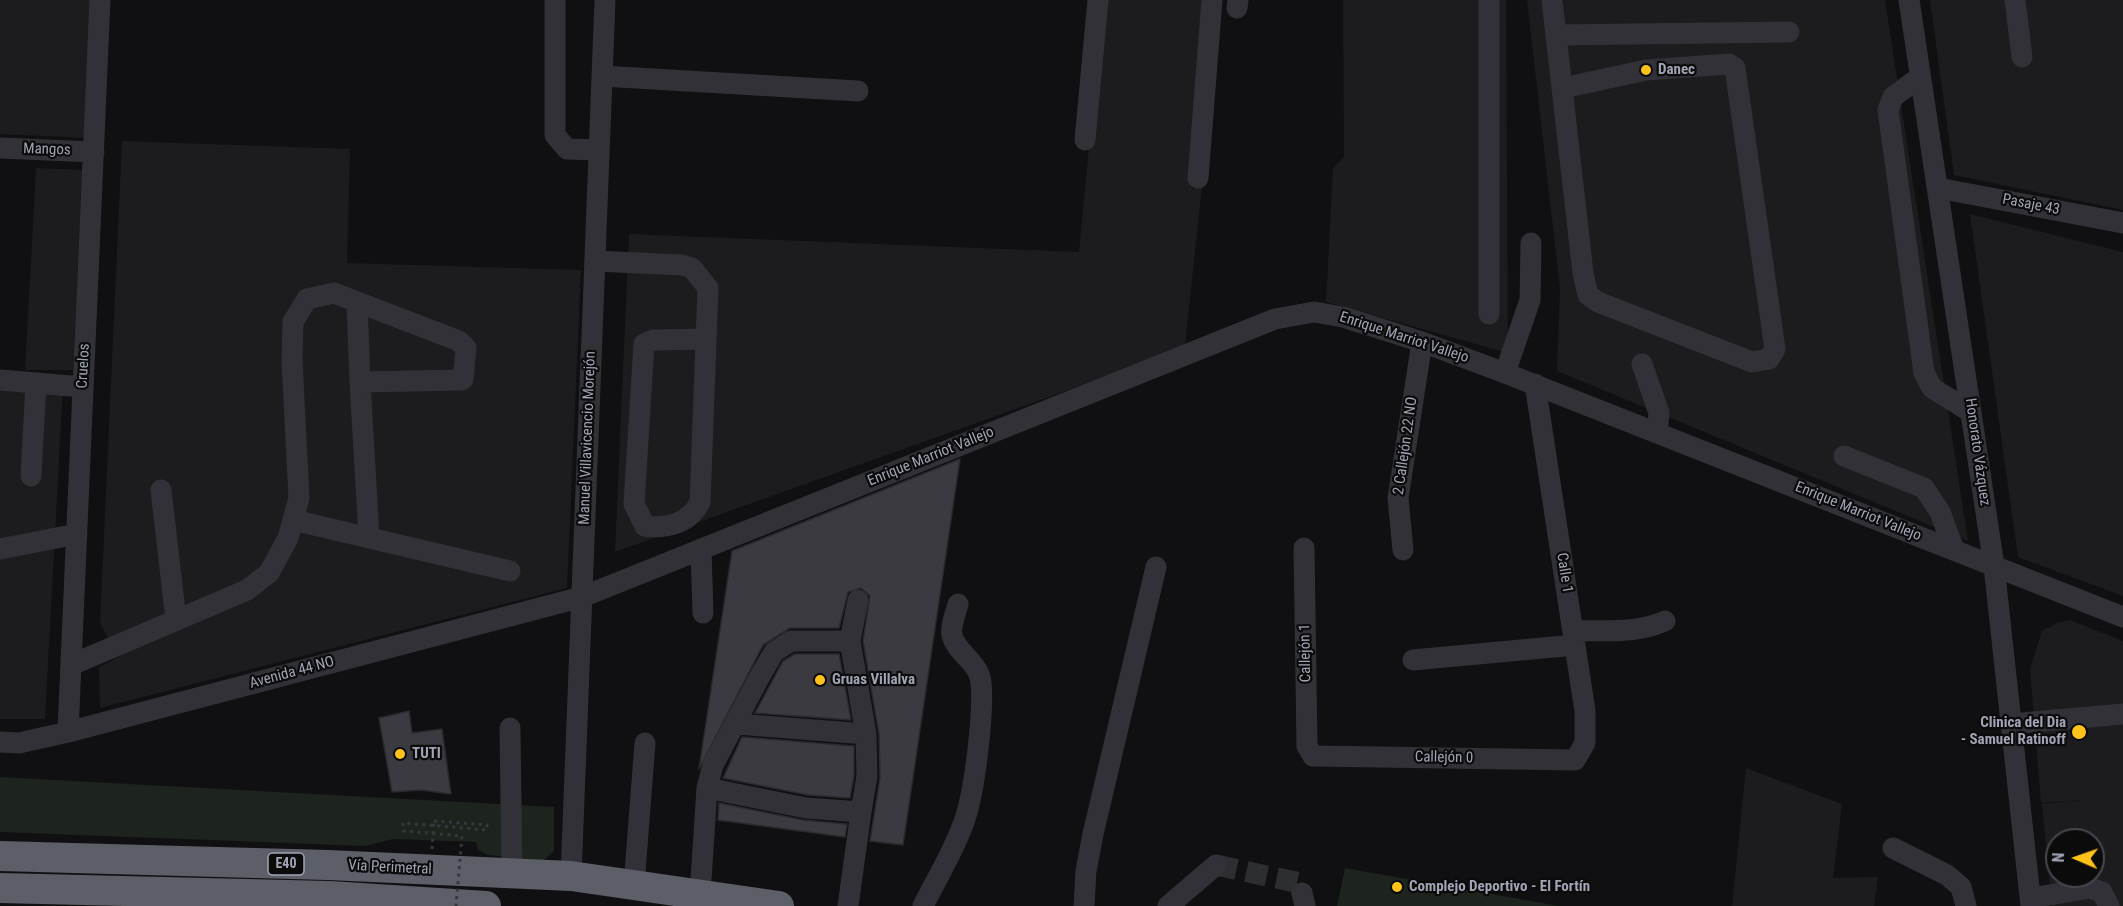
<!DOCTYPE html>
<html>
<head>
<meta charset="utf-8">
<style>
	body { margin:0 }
	#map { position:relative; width:2123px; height:906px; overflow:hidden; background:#101012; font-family:"Roboto Condensed",sans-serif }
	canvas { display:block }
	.north { position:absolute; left:2045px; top:828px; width:60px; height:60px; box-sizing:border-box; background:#0b0b0c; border:2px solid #47484f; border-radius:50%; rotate:272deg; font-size:16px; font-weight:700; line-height:24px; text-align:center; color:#a0a4b4 }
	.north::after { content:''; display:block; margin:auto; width:21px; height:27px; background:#ffc31a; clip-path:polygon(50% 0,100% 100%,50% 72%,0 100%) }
</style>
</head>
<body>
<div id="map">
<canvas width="2123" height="906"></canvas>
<div class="north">N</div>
</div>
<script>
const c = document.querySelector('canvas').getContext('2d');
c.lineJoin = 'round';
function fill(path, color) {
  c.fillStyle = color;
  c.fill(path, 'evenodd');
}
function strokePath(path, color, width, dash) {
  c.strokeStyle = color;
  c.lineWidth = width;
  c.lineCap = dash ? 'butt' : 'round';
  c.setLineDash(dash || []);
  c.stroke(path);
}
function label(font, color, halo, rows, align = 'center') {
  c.font = font + ' "Roboto Condensed",sans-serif';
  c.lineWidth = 4.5;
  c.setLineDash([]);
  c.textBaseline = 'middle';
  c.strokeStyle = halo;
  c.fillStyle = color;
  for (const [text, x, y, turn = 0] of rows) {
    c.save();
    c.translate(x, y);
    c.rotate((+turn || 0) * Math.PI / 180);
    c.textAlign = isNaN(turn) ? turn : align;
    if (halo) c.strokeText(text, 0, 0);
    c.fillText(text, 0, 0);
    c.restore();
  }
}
const built = new Path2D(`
	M0,0h95l-7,138 -88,-4z
	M1103,0h119l-37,345 -119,46 -451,161 14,-318 450,18z
	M1343,0h163l2,353 -182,-51 7,-134 11,-11z
	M1527,0h358l83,541 -411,-170 3,-82z
	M1930,0h193v210l-169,-35z
	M122,141l228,8 -3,114 234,7 -14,318 -467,120 -1,-41 20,-10 -19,-34z
	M36,168l46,2 -9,200h-48z
	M1970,214l153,38v344l-105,-39z
	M0,384l63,1 -18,334h-45z
	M2070,620l53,21v265h-71l-10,-102 39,-4 -40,3 -11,-134 12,-38 15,-8zM2057,840h36v36h-36z
	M1746,768l96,36 -9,74 45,-1 -4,29h-142z`);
const green = new Path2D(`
	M0,777l554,30v44l-11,10 -55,-6 -10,-5 -2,-8 -83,-3 -27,7 -366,-14z
	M1345,868l214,38h-222z`);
const building = new Path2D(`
	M960,459l-57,386 -33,-4 10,-63 -1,-44 -16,-93 7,-45 -9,-8 -13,4 -9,36h-49l-27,17 -64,124 33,-218z
	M795,654h44l12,66 -96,-7 28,-52z
	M409,711l3,22 30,-4 9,65 -30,-4 -29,2 -13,-74z
	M742,737l112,9v29l-4,23 -42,-3 -85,-17z
	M719,803l84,17 44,4 -2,13 -127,-17z`);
const minorTunnel = new Path2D(`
	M1216,865l84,18 2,10`);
const path = new Path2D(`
	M432,849l2,-28`);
const minor = new Path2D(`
	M555,0v135l12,14 32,1
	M1489,0v314
	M1552,0l31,273 5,22 10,7 154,60 17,-3 6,-10 -40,-281 -6,-4 -83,6 -83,18
	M1909,0l85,566 37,340
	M2015,0l7,57
	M1237,8l1,-8
	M1557,35l232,-3
	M602,76l256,15
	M1920,77l-27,20 -5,13 36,263 8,15 39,24
	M1085,140l13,-140
	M0,148l94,4
	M1198,178l14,-178
	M1938,188l185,35
	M595,261l87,4 10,3 16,20 -8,214c-10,21 -33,27 -55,24l-11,-22 10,-160 9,-4 52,-1
	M357,302l3,80
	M1642,364l17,49 -2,19
	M1505,373l25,-73 1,-57
	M0,380l36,3
	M1844,456l80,32 16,24 14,38
	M31,476l5,-93 47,4
	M161,490l15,130
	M293,520l217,51
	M1304,548l3,198 6,10 262,4 10,-17v-32l-50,-327
	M0,549l77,-15
	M701,549l2,64
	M1403,550l-5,-52 24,-156
	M1573,631c31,-1 63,3 92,-10
	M1413,660l162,-15
	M71,665l176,-75 22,-17 19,-35 11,-40 -7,-138 1,-38 14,-23 27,-6 125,48 7,7 -3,31 -2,1 -101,2 9,155
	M737,724l129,10
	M2011,724l112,-10
	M510,728l2,146
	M68,732l32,-732
	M0,742l19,1 49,-11 514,-135 693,-278 39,-7 29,5 79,25 83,31 618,244
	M707,788l99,20 55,4 6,-36 -1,-42 -16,-93 8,-41
	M1893,848l54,27 14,12 5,19
	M571,876l34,-876
	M634,885l11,-142
	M1302,893l3,13
	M700,895l7,-107 6,-23 47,-89 14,-24 17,-11h59
	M2031,898l59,-10 12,4 7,14
	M848,906l13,-94
	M923,906c14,-28 32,-57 42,-87 10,-30 19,-107 16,-137 -2,-20 -25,-29 -29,-47 -2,-9 4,-22 6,-31
	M1084,906l2,-35 7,-37 63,-267
	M1168,906l48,-41`);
const highway = new Path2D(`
	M0,856l328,9 243,11 208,30
	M0,888l329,8 157,10`);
const pathBridge = new Path2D(`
	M434,821l53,4v5l-84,-7v8l59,5 -6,70`);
const markers = [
	[1646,70,6,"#ffc31a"],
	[820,680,6,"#ffc31a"],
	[2079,732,8,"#ffc31a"],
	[400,754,6,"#ffc31a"],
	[1397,887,6,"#ffc31a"]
];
const shields = [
	[286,864,36]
];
const shieldNames = [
	["E40",286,864]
];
const poiNames = [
	["Danec",1658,70],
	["Gruas Villalva",832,680],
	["Clinica del Dia",2066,723,"right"],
	["- Samuel Ratinoff",2066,740,"right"],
	["TUTI",412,754],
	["Complejo Deportivo - El Fortín",1409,887]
];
const streetNames = [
	["Mangos",47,150,2],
	["Pasaje 43",2031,205,11],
	["Enrique Marriot Vallejo",1404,338,18],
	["Cruelos",84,366,-87],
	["Manuel Villavicencio Morejón",588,438,-88],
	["2 Callejón 22 NO",1406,446,-82],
	["Honorato Vázquez",1977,452,82],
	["Enrique Marriot Vallejo",931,457,-22],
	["Enrique Marriot Vallejo",1858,512,22],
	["Calle 1",1564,573,81],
	["Callejón 1",1306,653,-91],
	["Avenida 44 NO",292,673,-15],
	["Callejón 0",1444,758,1],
	["Vía Perimetral",390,868,3]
];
fill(built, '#1c1c1f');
fill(green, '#1c241d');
fill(building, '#3a3a40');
strokePath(building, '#2a2a2e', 1.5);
strokePath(minorTunnel, '#2d2e32', 21, [21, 10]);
strokePath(path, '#36383e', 3, [3, 4.5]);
strokePath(minor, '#313137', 21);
strokePath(highway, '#5c5e68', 30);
strokePath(pathBridge, '#36383e', 3, [3, 4.5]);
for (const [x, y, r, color] of markers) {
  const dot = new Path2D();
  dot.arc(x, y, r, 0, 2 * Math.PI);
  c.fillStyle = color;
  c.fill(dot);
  strokePath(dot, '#0b0b0c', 2);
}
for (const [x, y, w] of shields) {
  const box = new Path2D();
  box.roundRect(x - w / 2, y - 11, w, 22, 4.5);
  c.fillStyle = '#0b0b0c';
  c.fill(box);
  strokePath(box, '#a0a4b4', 1.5);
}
label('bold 14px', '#a0a4b4', null, shieldNames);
label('bold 15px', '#a0a4b4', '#0b0b0c', poiNames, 'left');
label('15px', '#a0a4b4', '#0b0b0c', streetNames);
</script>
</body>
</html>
